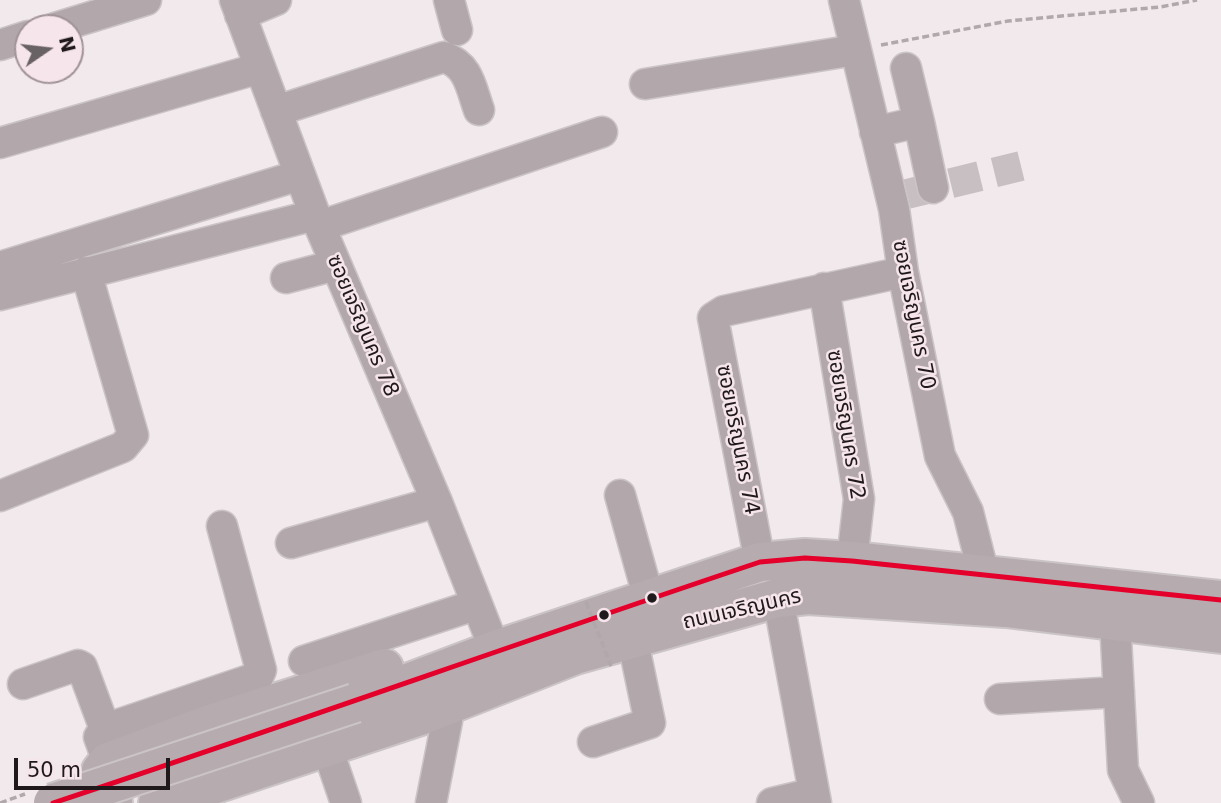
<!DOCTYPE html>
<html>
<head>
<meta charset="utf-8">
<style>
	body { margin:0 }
	#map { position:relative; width:1221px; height:803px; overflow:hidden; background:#f2e9ec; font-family:"DejaVu Sans",sans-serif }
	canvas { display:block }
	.north { position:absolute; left:14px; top:14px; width:70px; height:70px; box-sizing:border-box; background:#f6e5eb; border:2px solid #a09398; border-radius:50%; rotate:76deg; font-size:19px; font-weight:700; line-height:28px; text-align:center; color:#1f191b }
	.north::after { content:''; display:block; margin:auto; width:24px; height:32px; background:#696264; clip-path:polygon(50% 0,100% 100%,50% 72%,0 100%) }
	.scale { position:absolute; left:14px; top:758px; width:156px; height:32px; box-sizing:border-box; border:4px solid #1f191b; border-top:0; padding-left:9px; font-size:21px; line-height:24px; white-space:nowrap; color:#1f191b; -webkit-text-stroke:5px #f6e5eb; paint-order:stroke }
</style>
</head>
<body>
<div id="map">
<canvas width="1221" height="803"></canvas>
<div class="north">N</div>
<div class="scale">50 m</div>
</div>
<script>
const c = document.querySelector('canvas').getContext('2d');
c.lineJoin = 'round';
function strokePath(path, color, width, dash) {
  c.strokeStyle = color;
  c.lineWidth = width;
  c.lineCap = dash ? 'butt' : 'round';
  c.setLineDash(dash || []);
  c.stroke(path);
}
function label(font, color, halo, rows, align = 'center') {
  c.font = font + ' "DejaVu Sans","Noto Sans Thai",sans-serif';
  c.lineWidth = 5;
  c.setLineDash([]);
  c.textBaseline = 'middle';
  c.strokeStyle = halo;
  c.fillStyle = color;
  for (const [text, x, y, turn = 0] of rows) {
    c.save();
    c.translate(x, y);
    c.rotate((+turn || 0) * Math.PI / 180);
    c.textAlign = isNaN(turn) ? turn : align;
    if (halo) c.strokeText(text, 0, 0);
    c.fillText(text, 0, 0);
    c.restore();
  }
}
const minorTunnel = new Path2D(`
	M907,194l114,-28`);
const path = new Path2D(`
	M881,45l127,-24 152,-14 37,-7
	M0,803l25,-9`);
const minor = new Path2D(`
	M235,0l80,215 122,287 58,148
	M449,0l8,30
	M844,0l50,209 9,63 37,184 28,56 16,63
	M240,15l36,-15
	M55,28l91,-28
	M0,45l28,-9
	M906,68l13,54
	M645,84l210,-34
	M276,111l168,-54c25,8 27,31 35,53
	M875,132l44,-10 14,66
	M0,143l260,-75
	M320,226l282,-94
	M0,267l300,-92
	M286,278l50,-13
	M824,288l35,211 -7,62
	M0,295l315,-80
	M620,495l29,104
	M0,496l123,-49 10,-12 -47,-163
	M291,543l146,-41
	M760,562l-47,-244 11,-7 179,-39
	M778,598l38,205
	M1115,620l8,150 16,33
	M304,661l171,-56
	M23,684l55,-19 4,2 23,62
	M1000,699l119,-7
	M593,742l57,-19 -18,-86
	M108,762l-9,-25 6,-8 153,-52 3,-7 -39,-144
	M332,762l14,41
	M431,803l16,-82
	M772,803l42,-10`);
const major = new Path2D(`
	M355,703l140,-53 265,-88 45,-4 47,3 369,39
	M113,803l-12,-32 7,-9 105,-39 171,-55
	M158,803l262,-87 155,-61 203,-57 30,-3 198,13 215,26`);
const pathBridge = new Path2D(`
	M586,602l25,64`);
const majorBridge = new Path2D(`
	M53,803l302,-100`);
const bus1 = new Path2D(`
	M53,803c236,-78 470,-162 707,-241l45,-4 47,3 369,39`);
const markers = [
	[652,598,6,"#1f191b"],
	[604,615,6,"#1f191b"]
];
const streetNames = [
	["ซอยเจริญนคร 70",913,315,79],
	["ซอยเจริญนคร 78",362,326,67],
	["ซอยเจริญนคร 72",845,425,81],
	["ซอยเจริญนคร 74",737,440,79],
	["ถนนเจริญนคร",742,610,-13]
];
strokePath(minorTunnel, '#c8bfc2', 30, [30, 15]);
strokePath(minor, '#cbc4c7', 33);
strokePath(major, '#cbc4c7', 42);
strokePath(path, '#b0a8ab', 3.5, [7, 3.5]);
strokePath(minor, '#b2a8ab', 30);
strokePath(major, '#b6abaf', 38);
strokePath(majorBridge, '#cbc4c7', 42, []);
strokePath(pathBridge, '#b0a8ab', 3.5, [7, 3.5]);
strokePath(majorBridge, '#b6abaf', 38);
strokePath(bus1, '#e4002b', 5);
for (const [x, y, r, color] of markers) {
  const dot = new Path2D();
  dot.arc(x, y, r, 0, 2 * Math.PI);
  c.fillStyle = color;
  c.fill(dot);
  strokePath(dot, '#f6e5eb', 2.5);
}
label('21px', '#1f191b', '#f6e5eb', streetNames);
</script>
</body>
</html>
